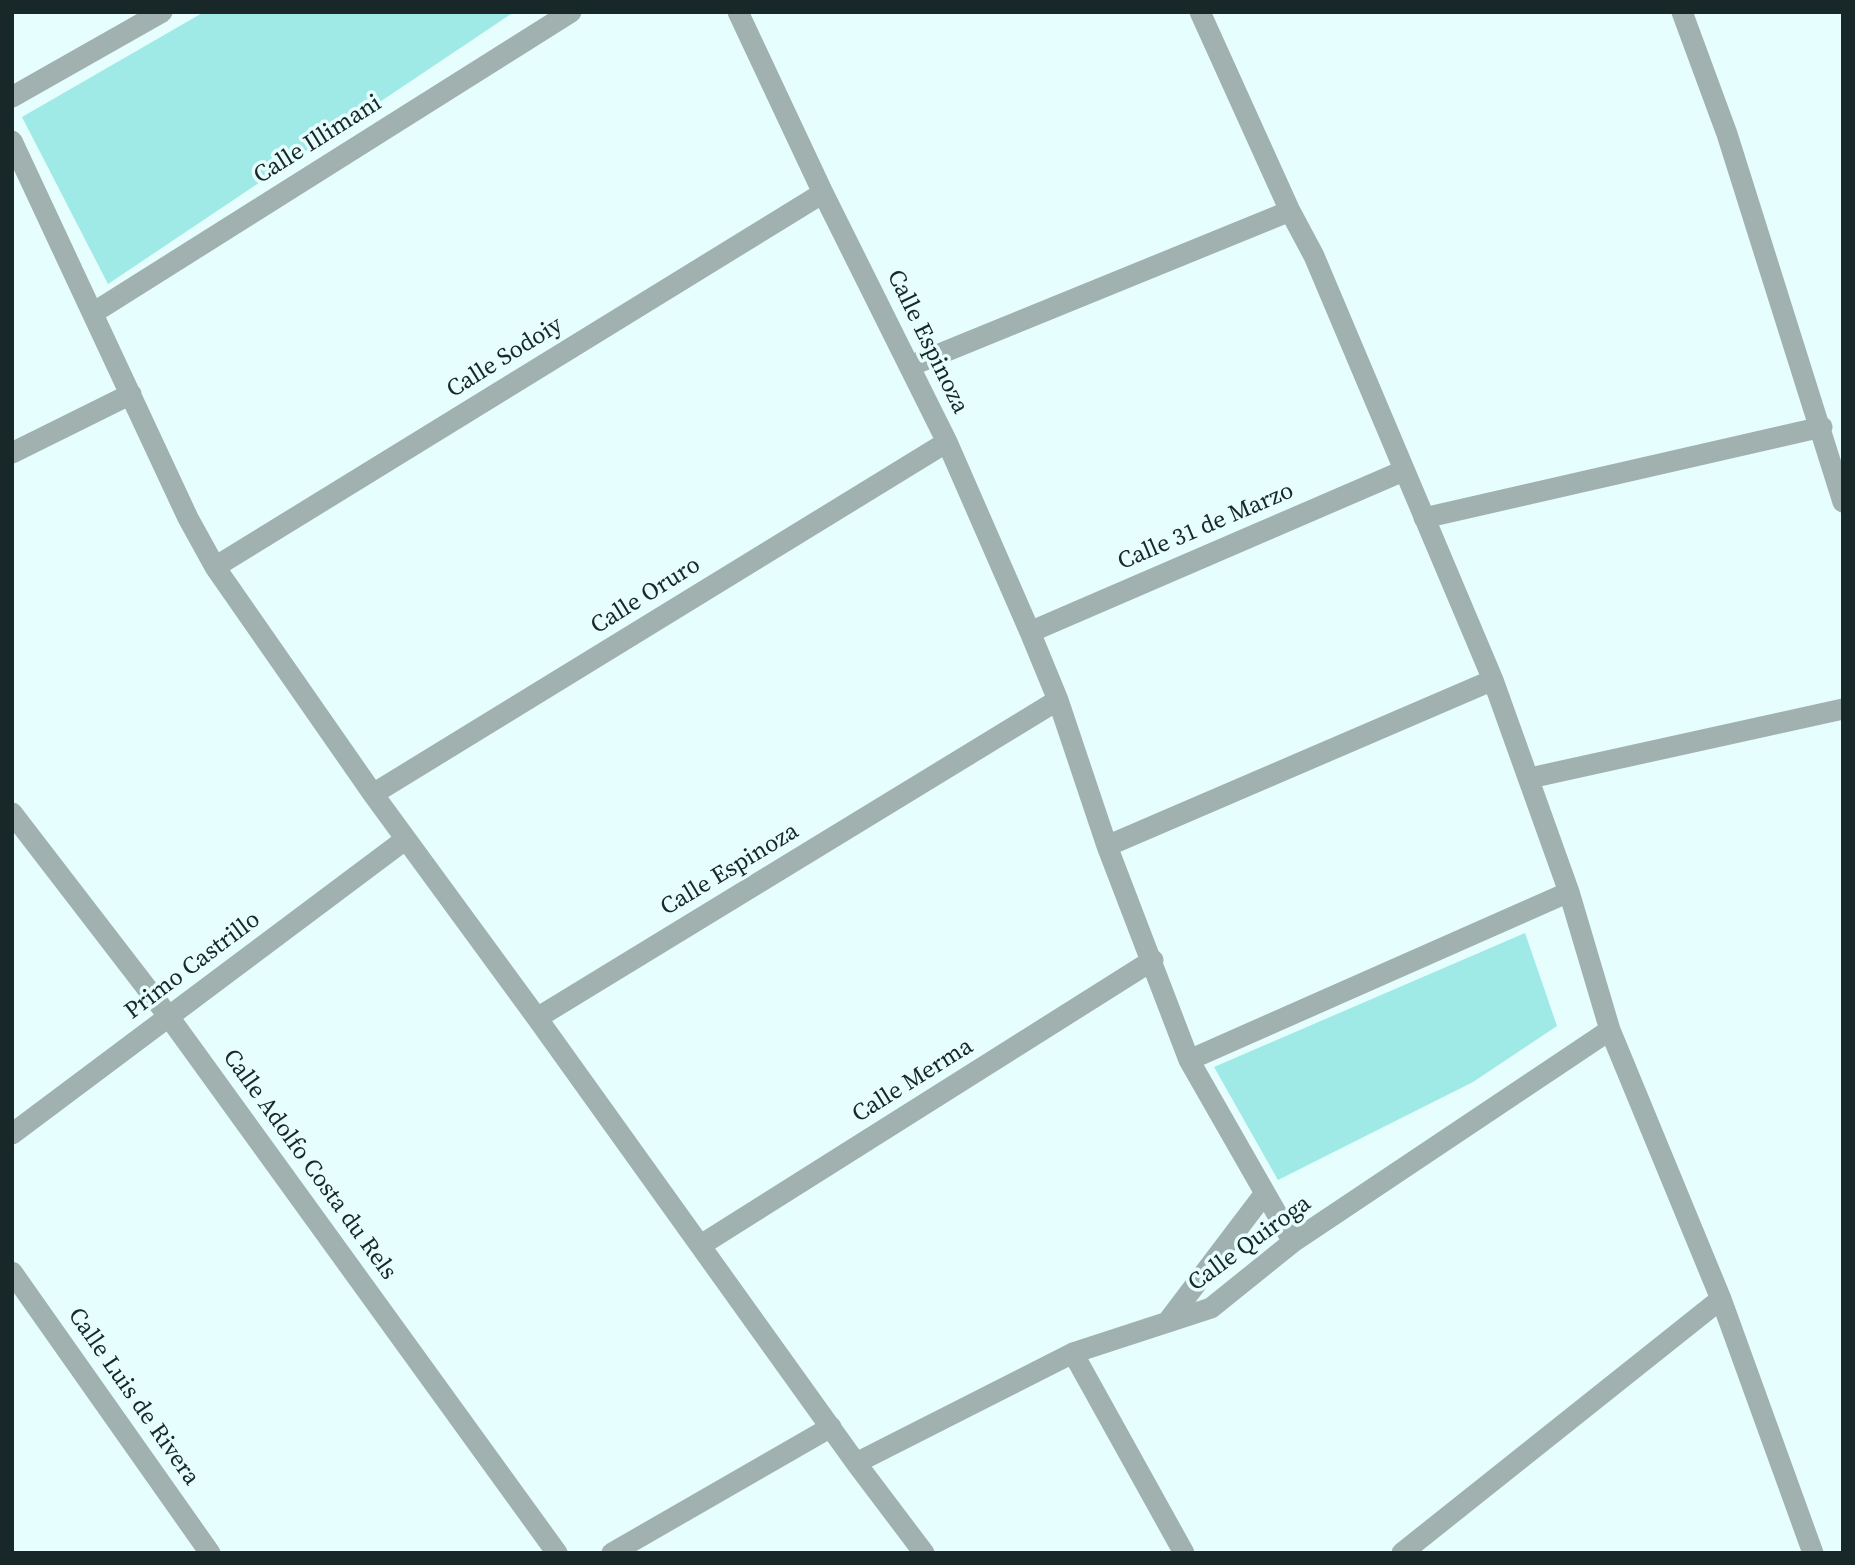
<!DOCTYPE html>
<html>
<head>
<meta charset="utf-8">
<style>
	body { margin:0 }
	#map { position:relative; width:1855px; height:1565px; overflow:hidden; background:#e6fefd; font-family:"Source Serif 4",serif }
	canvas { display:block }
	.frame { position:absolute; inset:0; border:14px solid #182727; pointer-events:none }
</style>
</head>
<body>
<div id="map">
<canvas width="1855" height="1565"></canvas>
<div class="frame"></div>
</div>
<script>
const c = document.querySelector('canvas').getContext('2d');
c.lineJoin = 'round';
function fill(path, color) {
  c.fillStyle = color;
  c.fill(path, 'evenodd');
}
function strokePath(path, color, width, dash) {
  c.strokeStyle = color;
  c.lineWidth = width;
  c.lineCap = dash ? 'butt' : 'round';
  c.setLineDash(dash || []);
  c.stroke(path);
}
function label(font, color, halo, rows, align = 'center') {
  c.font = font + ' "Source Serif 4",serif';
  c.lineWidth = 7;
  c.setLineDash([]);
  c.textBaseline = 'middle';
  c.strokeStyle = halo;
  c.fillStyle = color;
  for (const [text, x, y, turn = 0] of rows) {
    c.save();
    c.translate(x, y);
    c.rotate((+turn || 0) * Math.PI / 180);
    c.textAlign = isNaN(turn) ? turn : align;
    if (halo) c.strokeText(text, 0, 0);
    c.fillText(text, 0, 0);
    c.restore();
  }
}
const green = new Path2D(`
	M204,12h310l-406,272 -86,-167z
	M1525,933l32,93 -84,56 -195,98 -64,-113z`);
const street = new Path2D(`
	M738,12l85,181 124,249 83,190 28,68 49,146 82,214 104,182
	M1200,12l90,199 24,45 179,424 76,212 41,138 111,269 92,254
	M1682,12l45,122 116,368
	M12,97l150,-85
	M12,141l176,377 27,49 158,227 164,224 319,445 68,90
	M93,313l478,-301
	M910,366l380,-155
	M12,453l119,-59
	M1424,518l398,-91
	M215,567l608,-374
	M1030,632l373,-161
	M1530,778l313,-69
	M373,794l574,-352
	M12,813l157,204 388,536
	M1107,846l386,-166
	M537,1018l521,-318
	M1189,1060l380,-168
	M12,1134l394,-295
	M701,1245l452,-285
	M12,1272l198,281
	M1168,1321l97,-128
	M1073,1353l111,200
	M856,1463l217,-110 138,-45 82,-66 317,-212
	M612,1553l219,-126
	M1402,1553l319,-254`);
const streetNames = [
	["Calle Illimani",318,140,-32],
	["Calle Espinoza",927,342,64],
	["Calle Sodoiy",505,358,-32],
	["Calle 31 de Marzo",1206,527,-23],
	["Calle Oruro",646,596,-32],
	["Calle Espinoza",730,870,-31],
	["Primo Castrillo",193,966,-37],
	["Calle Merma",913,1081,-32],
	["Calle Adolfo Costa du Rels",309,1165,54],
	["Calle Quiroga",1250,1244,-36],
	["Calle Luis de Rivera",133,1397,55]
];
fill(green, '#9fe9e7');
strokePath(street, '#a0b1b0', 21);
label('24px', '#182727', '#e6fefd', streetNames);
</script>
</body>
</html>
